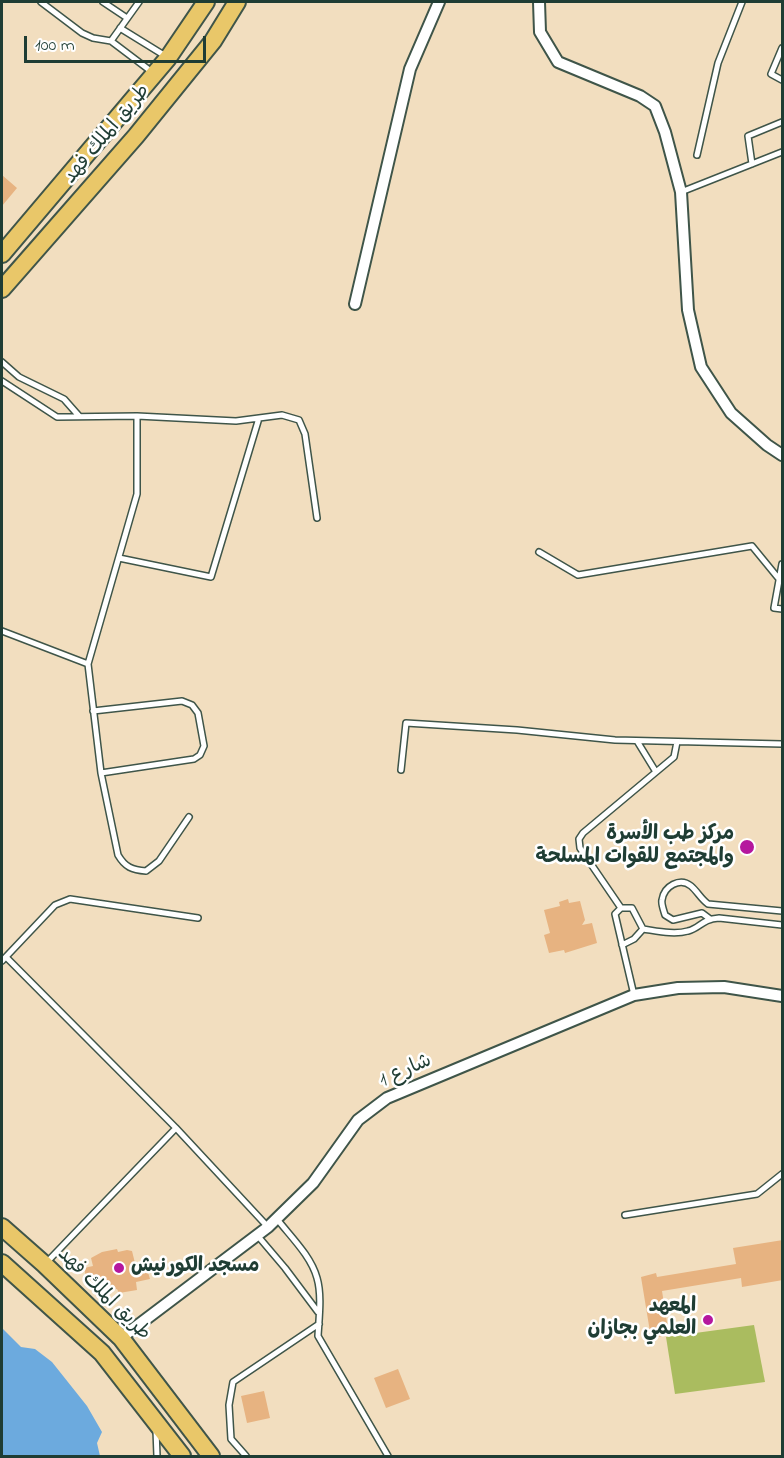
<!DOCTYPE html>
<html>
<head>
<meta charset="utf-8">
<style>
	body { margin:0 }
	#map { position:relative; width:784px; height:1458px; overflow:hidden; background:#f2debf; font-family:"Indie Flower",sans-serif }
	canvas { display:block }
	.frame { position:absolute; inset:0; border:3px solid #1f3d34; pointer-events:none }
	.scale { position:absolute; left:24px; top:36px; width:182px; height:27px; box-sizing:border-box; border:3px solid #1f3d34; border-top:0; padding-left:8px; font-size:18px; line-height:21px; white-space:nowrap; color:#1f3d34; -webkit-text-stroke:4px #fff; paint-order:stroke }
</style>
</head>
<body>
<div id="map">
<canvas width="784" height="1458"></canvas>
<div class="frame"></div>
<div class="scale">100 m</div>
</div>
<script>
const c = document.querySelector('canvas').getContext('2d');
c.lineJoin = 'round';
function fill(path, color) {
  c.fillStyle = color;
  c.fill(path, 'evenodd');
}
function strokePath(path, color, width, dash) {
  c.strokeStyle = color;
  c.lineWidth = width;
  c.lineCap = dash ? 'butt' : 'round';
  c.setLineDash(dash || []);
  c.stroke(path);
}
function label(font, color, halo, rows, align = 'center') {
  c.font = font + ' "Indie Flower","Playpen Sans Arabic",sans-serif';
  c.lineWidth = 5;
  c.setLineDash([]);
  c.textBaseline = 'middle';
  c.strokeStyle = halo;
  c.fillStyle = color;
  for (const [text, x, y, turn = 0] of rows) {
    c.save();
    c.translate(x, y);
    c.rotate((+turn || 0) * Math.PI / 180);
    c.textAlign = isNaN(turn) ? turn : align;
    if (halo) c.strokeText(text, 0, 0);
    c.fillText(text, 0, 0);
    c.restore();
  }
}
const green = new Path2D(`
	M754,1325l11,57 -90,12 -9,-57z`);
const water = new Path2D(`
	M2,1328l19,19 14,2 17,13 35,44 15,26 -5,11 3,13h-98z`);
const building = new Path2D(`
	M2,175l15,13 -15,18z
	M568,899l1,4 11,-2 5,19 -3,5 10,-2 5,20 -32,10 -1,-3 -15,3 -5,-18 6,-2 -6,-23 16,-4 -1,-4z
	M783,1240v40l-41,7 -1,-9 -79,13 7,44 -18,3 -10,-61 15,-4 1,4 79,-13 -3,-16z
	M117,1249l1,3 9,-2 5,1 3,12 7,-2 2,9 3,-1 3,10 -14,3 1,8 -18,3 -2,-4 -13,2 -1,-4 -4,1 -2,-10 -10,3 -3,-13 9,-2 -2,-8 11,-6z
	M398,1369l12,30 -24,9 -12,-30z
	M264,1391l6,27 -23,5 -6,-27z`);
const service = new Path2D(`
	M41,2l41,31 11,5 18,3 41,31
	M103,2l24,16
	M120,28l47,29
	M111,41l28,-39
	M782,48l-11,26 11,6
	M697,155l21,-92 24,-61
	M752,164l-4,-28 34,-14
	M681,192l101,-40
	M2,362l17,15 45,22 15,17
	M2,381l55,36 80,-1 99,5 46,-6 17,5 6,14 12,84
	M539,552l39,23 174,-29 27,33
	M119,558l92,19 48,-159
	M782,564l-8,44 8,1
	M2,631l86,33 49,-170v-78
	M88,664l13,109 17,82c7,12 14,15 28,16l13,-10 30,-44
	M93,711l89,-10 10,4 6,8 6,33 -4,9 -6,4 -93,14
	M401,770l5,-47 111,7 98,10 167,4
	M656,772l18,-15 3,-15
	M621,908l-41,-60 -1,-9 4,-6 73,-61 -19,-31
	M710,919l-8,-6 -29,7 -8,-5c-1,-4 -4,-11 -3,-15 2,-14 18,-23 29,-14 6,5 10,13 17,18l74,7
	M622,945l12,-6 9,-10c14,2 31,6 45,2 12,-3 14,-12 31,-13l63,7
	M6,957l170,171 92,99
	M2,961l53,-56 15,-6 128,19
	M634,995l-19,-81 6,-6h11l11,21
	M625,1215l132,-21 25,-20
	M277,1219c14,18 34,37 40,59 5,17 2,40 1,58l70,120
	M257,1235l28,33 33,44
	M46,1263l130,-135
	M156,1430l1,26
	M246,1456l-15,-17 -2,-34 4,-23 86,-58`);
const minor = new Path2D(`
	M539,2l1,30 18,30 82,34 15,10 10,26 16,60 7,118 13,57 30,46 36,32 15,10
	M355,304l55,-235 29,-67
	M121,1338l147,-111 45,-44 45,-63 29,-22 247,-103 44,-7 46,-1 58,9`);
const primary = new Path2D(`
	M2,254l166,-196 38,-56
	M2,289l134,-153 77,-95 24,-39
	M2,1227l42,37 77,74 90,118
	M2,1263l100,90 80,103`);
const markers = [
	[747,847,8,"#b5179e"],
	[119,1268,6,"#b5179e"],
	[708,1320,6,"#b5179e"]
];
const streetNames = [
	["طريق الملك فهد",108,135,-50],
	["شارع 1",406,1072,-24],
	["طريق الملك فهد",103,1295,45]
];
const poiNames = [
	["مركز طب الأسرة",734,836],
	["والمجتمع للقوات المسلحة",734,859],
	["مسجد الكورنيش",131,1268,"left"],
	["المعهد",696,1308],
	["العلمي بجازان",696,1331]
];
fill(green, '#aabc5f');
fill(water, '#6caade');
fill(building, '#e7b381');
strokePath(service, '#3f5549', 8);
strokePath(minor, '#3f5549', 14);
strokePath(primary, '#3f5549', 20);
strokePath(service, '#fff', 5);
strokePath(minor, '#fff', 10);
strokePath(primary, '#e9c769', 16);
for (const [x, y, r, color] of markers) {
  const dot = new Path2D();
  dot.arc(x, y, r, 0, 2 * Math.PI);
  c.fillStyle = color;
  c.fill(dot);
  strokePath(dot, '#fff', 2);
}
label('20px', '#1f3d34', '#fff', streetNames);
label('bold 20px', '#1f3d34', '#fff', poiNames, 'right');
</script>
</body>
</html>
